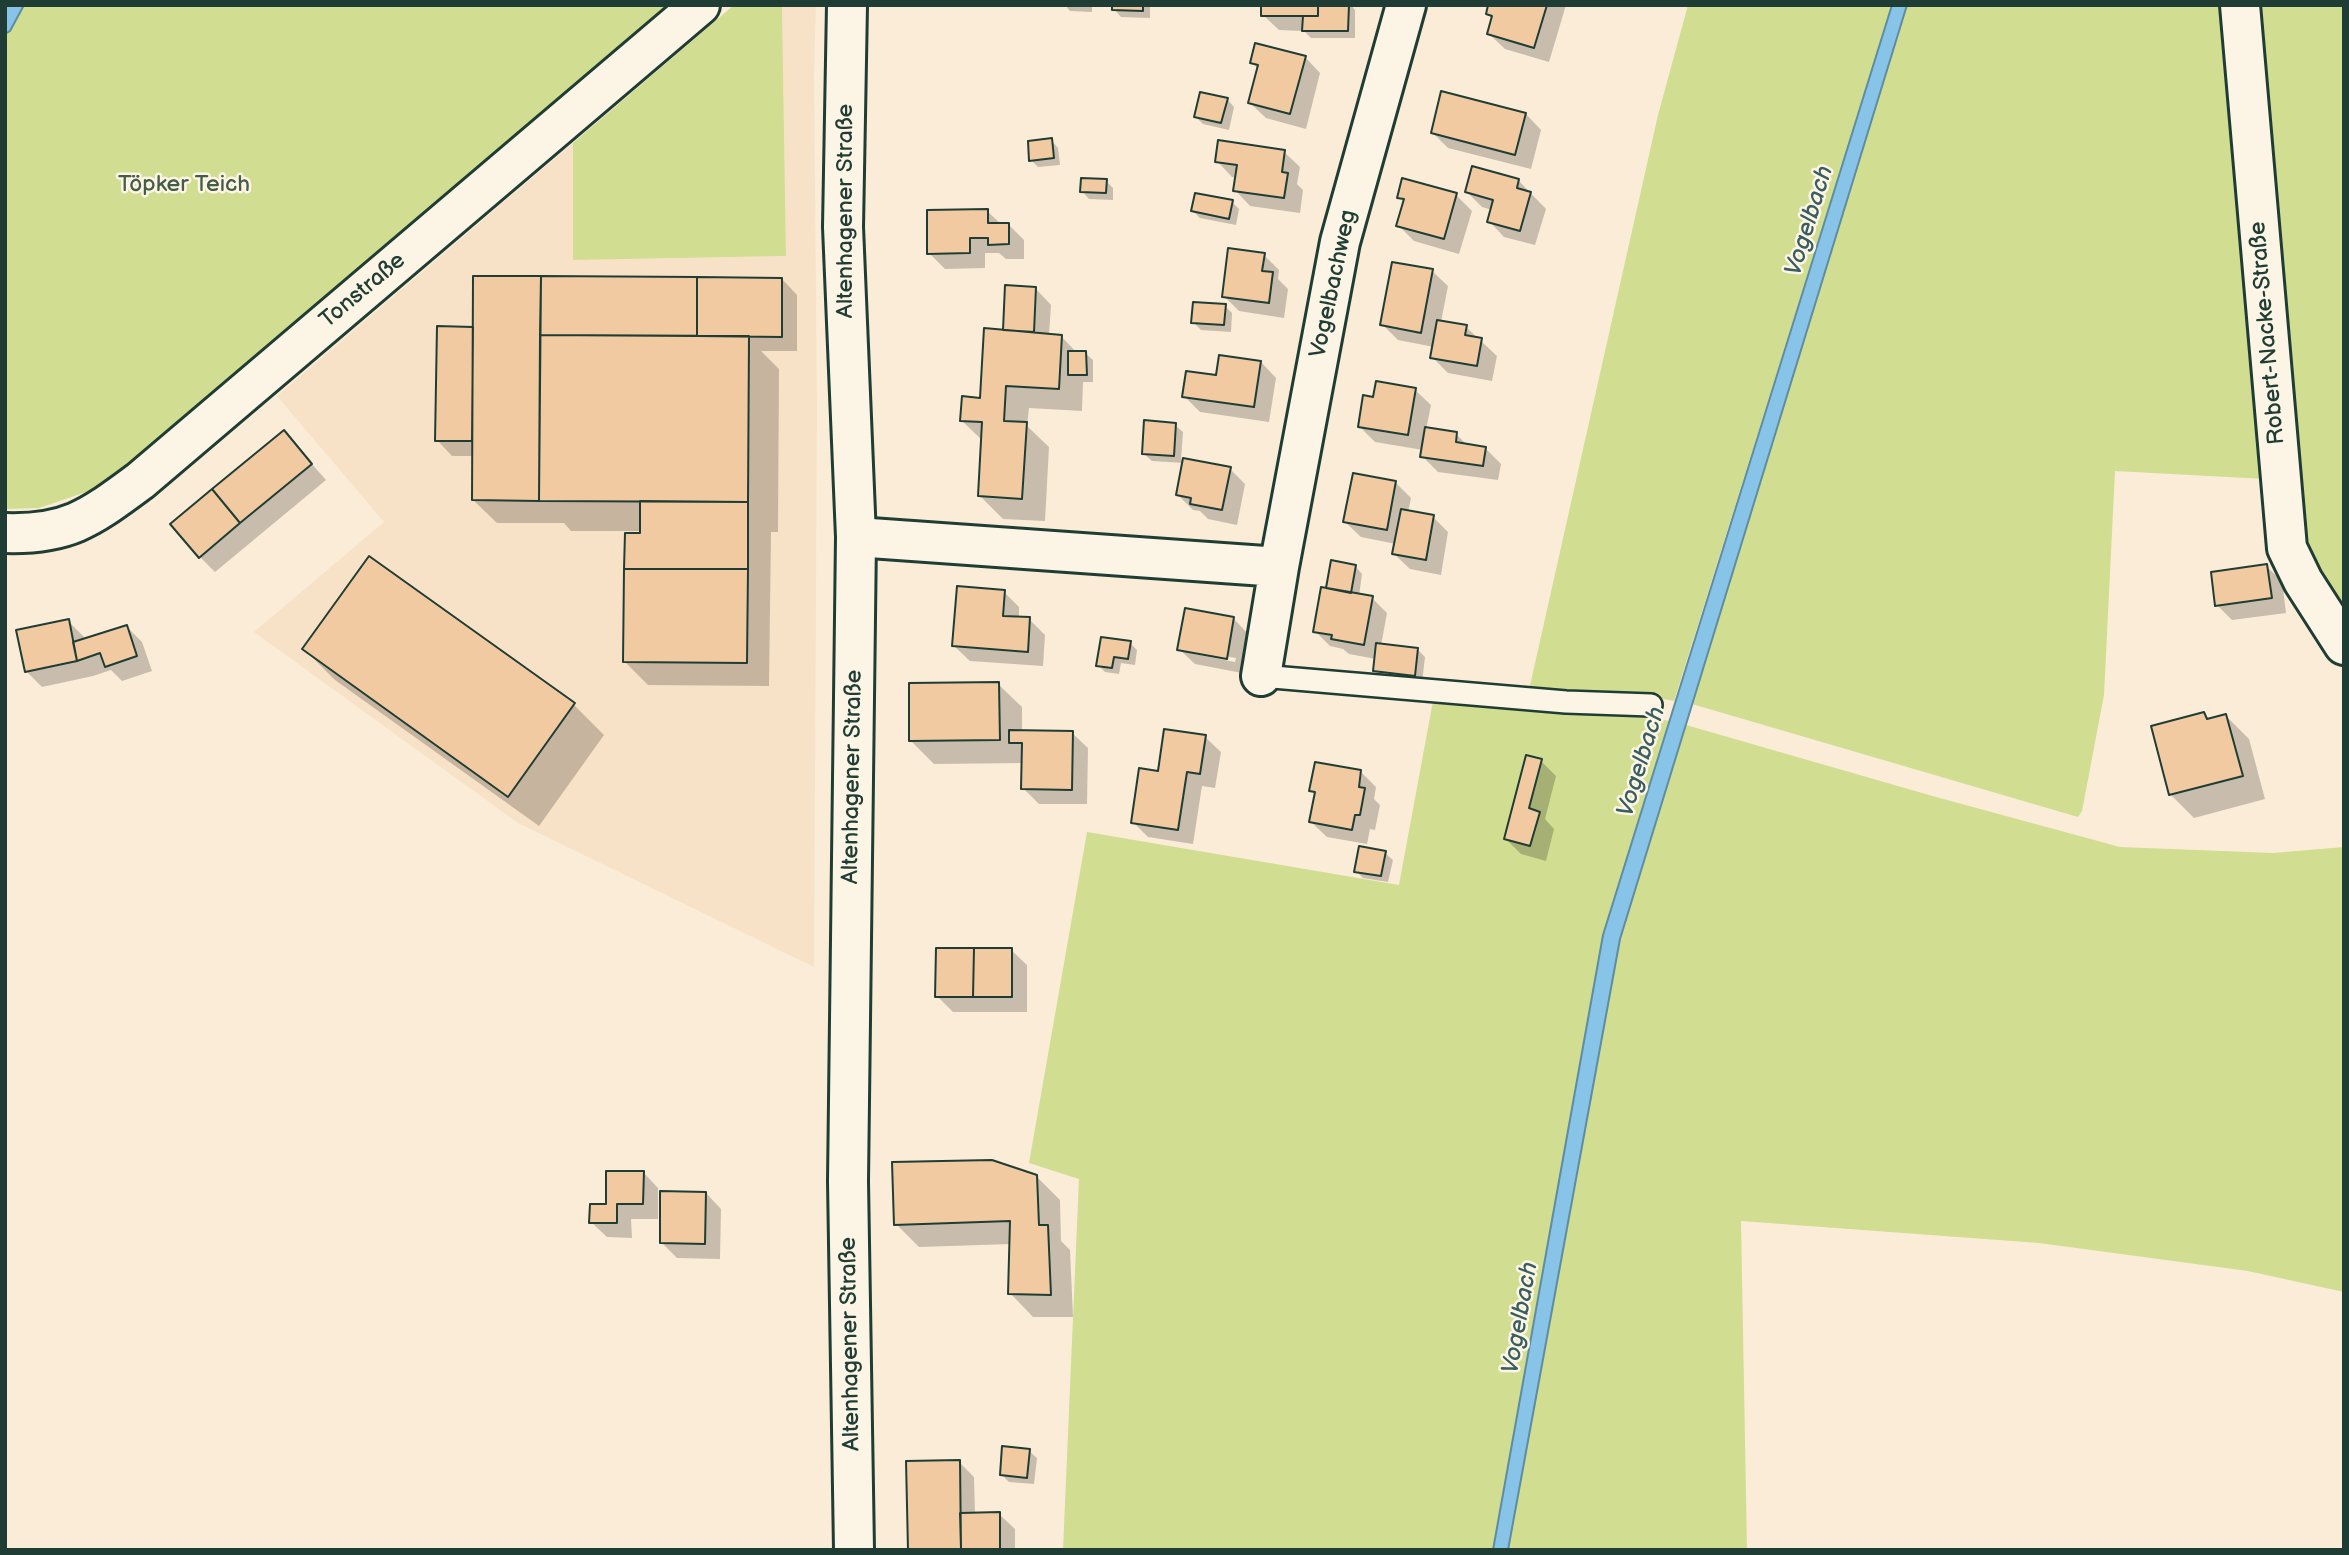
<!DOCTYPE html>
<html>
<head>
<meta charset="utf-8">
<style>
	body { margin:0 }
	#map { position:relative; width:2349px; height:1555px; overflow:hidden; background:#faecd7; font-family:"Balsamiq Sans",sans-serif }
	canvas { display:block }
	.frame { position:absolute; inset:0; border:7px solid #1f3d34; pointer-events:none }
</style>
</head>
<body>
<div id="map">
<canvas width="2349" height="1555"></canvas>
<div class="frame"></div>
</div>
<script>
const c = document.querySelector('canvas').getContext('2d');
c.lineJoin = 'round';
function fill(path, color) {
  c.fillStyle = color;
  c.fill(path, 'evenodd');
}
function strokePath(path, color, width, dash) {
  c.strokeStyle = color;
  c.lineWidth = width;
  c.lineCap = dash ? 'butt' : 'round';
  c.setLineDash(dash || []);
  c.stroke(path);
}
function label(font, color, halo, rows, align = 'center') {
  c.font = font + ' "Balsamiq Sans",sans-serif';
  c.lineWidth = 5;
  c.setLineDash([]);
  c.textBaseline = 'middle';
  c.strokeStyle = halo;
  c.fillStyle = color;
  for (const [text, x, y, turn = 0] of rows) {
    c.save();
    c.translate(x, y);
    c.rotate((+turn || 0) * Math.PI / 180);
    c.textAlign = isNaN(turn) ? turn : align;
    if (halo) c.strokeText(text, 0, 0);
    c.fillText(text, 0, 0);
    c.restore();
  }
}
const built = new Path2D(`
	M782,5h34l-2,69 3,337 -3,556 -296,-144 -264,-191 130,-110 -107,-126 296,-253v117l213,-4z`);
const green = new Path2D(`
	M5,5h666l-539,458 -43,28 -50,17 -34,1z
	M734,5h48l4,251 -213,4v-117z
	M1688,5h204l-218,696 -21,-4 -124,-7 129,-575z
	M1907,5h322l36,474 -150,-8 -11,224 -22,116 -4,6 -386,-113z
	M2246,5h98v609l-50,-68z
	M1433,701l91,8 102,3 43,9 -66,214 -110,615h-430l16,-371 -50,-16 58,-331 312,53z
	M1686,725l250,72 184,50 153,6 71,-6v445l-96,-21 -209,-28 -298,-22 6,329h-239l112,-611z`);
const water = new Path2D(`
	M5,5h19l-14,26 -5,3z
	M1892,5h15l-287,934 -112,611h-15l110,-615z`);
const shadow = new Path2D(`
	M1065,5h27v7l-22,-1z
	M1114,5h36v13l-29,-1 -7,-8z
	M1263,5h88l4,5v28h-44l-7,-7 -25,-1 -16,-15z
	M1490,5h76l-17,57 -44,-13 -16,-15 4,-14 -5,-6z
	M1305,57l15,16 -14,56 -40,-11 -16,-15 9,-33 -7,-8z
	M1227,99l7,8 -5,23 -26,-6 -7,-7z
	M1526,114l15,16 -10,39 -83,-21 -16,-16z
	M1051,140l7,8 2,17 -22,2 -7,-7z
	M1284,152l16,15 -3,17 6,6 -3,23 -50,-7 -15,-16 2,-12 -5,-1 -15,-16z
	M1518,180l28,29 -11,36 -31,-8 -15,-16 3,-11 -10,-3 -15,-15z
	M1106,181l7,7v12l-24,-1 -7,-8z
	M1456,195l16,16 -13,43 -45,-13 -16,-16 7,-22 -6,-6z
	M1232,202l7,7 -3,16 -36,-7 -7,-7z
	M987,211l14,13h7l16,16v19h-18l-7,-6h-14v15l-40,1 -16,-16z
	M1264,255l15,15 -1,9 10,10 -4,29 -45,-7 -15,-15z
	M1432,271l16,15 -7,36 25,5 31,29 -5,25 -44,-8 -16,-16 2,-10 -36,-7 -16,-16z
	M782,279l15,16v56h-36l18,18 -1,163h-7l-2,154 -121,-1 -23,-23 16,-131h-70l-7,-8h-67l-24,-23 1,-44h-22l-15,-16 35,-112z
	M1036,289l15,16 -2,30 12,1 16,17h8l8,7v22h-10l-1,29 -53,-3 -2,18 22,21 -4,74 -42,-2 -23,-23 3,-55 -21,-20 20,-21 22,-68z
	M1225,306l7,7 -1,19 -30,-2 -8,-8z
	M1261,362l15,16 -7,44 -69,-10 -16,-16 33,-19z
	M1415,390l16,15 -5,25 30,4 12,12 17,2 16,16 -3,16 -60,-8 -16,-16 1,-6 -48,-8 -15,-15z
	M1175,425l8,7 -2,28 49,9 15,15 -8,41 -29,-6 -8,-8 -7,-1 -15,-15 6,-32 -32,-2 -8,-7z
	M284,432l42,48 -111,92 -15,-15z
	M1396,483l15,15 -3,14 25,5 15,15 -7,43 -31,-6 -16,-15 2,-10 -35,-7 -16,-15z
	M1355,566l7,8 -3,22 13,2 15,15 -6,33 37,4 7,7 -3,26 -40,-5 -8,-8 2,-11 -27,-5 -6,-5 -13,-3 -15,-15 16,-40z
	M2266,566l16,15 4,32 -54,7 -15,-15z
	M1004,592l15,15v11l10,1 16,16 -2,31 -73,-5 -16,-15z
	M1234,619l15,16 -7,38 -47,-9 -16,-15zM1194,651l42,7 -1,4 -41,-8z
	M68,621l16,16v3l43,-13 15,15 10,29 -30,10 -11,-11 -18,6 -51,11 -16,-16z
	M1130,643l7,7 -2,15 -14,-2 -2,11 -14,-2 -7,-7z
	M304,649l270,56 30,30 -65,91 -204,-146z
	M998,684l24,23v25l50,1 16,15 -1,56h-48l-16,-16 1,-25 -90,1 -23,-23z
	M2204,714l6,6 16,-4 23,23 16,60 -71,19 -23,-23z
	M1205,737l16,15 -6,36 -13,-2 -9,58 -45,-7 -15,-15 26,-49z
	M1541,761l15,15 -11,43 9,10 -8,32 -25,-7 -15,-15z
	M1361,772l15,15 -2,12 6,6 -5,25 -5,-1 -3,15 -40,-7 -16,-15 5,-27 -5,-5z
	M1385,853l8,7 -5,22 -25,-4 -7,-7z
	M1011,950l16,15v47h-74l-16,-16z
	M643,1172l15,16v31h-27l1,19 -25,-1 -16,-15z
	M1036,1176l24,24 1,41 9,9 3,67h-40l-23,-24 1,-49 -92,3 -23,-23z
	M706,1193l15,16 -1,50 -43,-1 -16,-16z
	M1029,1451l8,7 -3,26 -25,-2 -8,-8z
	M959,1462l15,15 1,38 24,-1 16,15v21h-105z`);
const building = new Path2D(`
	M1112,5h31v6l-31,-1z
	M1261,5h57v11h-57z
	M1318,5h31l-1,26h-46l1,-15h15z
	M1488,5h59l-13,43 -47,-14 5,-18 -6,-2z
	M1255,43l51,13 -16,58 -42,-11 10,-38 -8,-2z
	M1441,91l85,22 -11,42 -84,-22z
	M1200,92l28,6 -7,25 -27,-6z
	M1052,138l2,20 -25,3 -1,-20z
	M1218,140l67,10 -3,22 6,1 -4,25 -51,-7 4,-26 -22,-3z
	M1472,166l47,13 -2,9 14,4 -11,39 -33,-9 6,-22 -28,-8z
	M1081,178l26,1 -1,14 -26,-1z
	M1402,178l55,15 -13,46 -48,-13 8,-27 -7,-1z
	M1195,193l38,7 -4,19 -38,-8z
	M988,209v14h21v21l-21,1v-7h-18v15l-43,1v-44z
	M1228,248l37,5 -3,18 11,1 -4,31 -47,-6z
	M1392,262l41,7 -12,64 -41,-8z
	M473,276h68l-2,225 -67,-1z
	M541,276l156,1v59l-157,-1z
	M697,277l85,1v59l-85,-1z
	M1005,285l31,2 -2,45 -31,-2z
	M1193,302l33,2 -2,21 -33,-2z
	M1437,320l30,5 -2,10 17,3 -5,28 -47,-8z
	M437,326l36,1 -1,114h-37z
	M984,328l78,7 -3,54 -53,-3 -2,35 23,1 -5,77 -44,-3 4,-74 -22,-1 2,-25 18,2z
	M540,335l209,1 -1,166 -209,-1z
	M1068,351h18l1,24h-19z
	M1219,355l42,6 -7,46 -72,-10 4,-26 30,4z
	M1376,381l40,7 -8,47 -50,-8 5,-32 10,2z
	M1144,420l32,3 -2,33 -32,-2z
	M1425,427l32,5 -1,10 30,5 -3,19 -63,-9z
	M284,430l28,34 -72,59 -28,-34z
	M1183,458l48,9 -9,43 -32,-6 1,-6 -15,-3z
	M1353,473l43,8 -9,49 -44,-8z
	M212,489l28,34 -41,35 -29,-34z
	M640,501l108,1v67h-124l1,-36h15z
	M1401,509l33,6 -8,45 -34,-6z
	M369,556l206,147 -67,94 -206,-148z
	M1331,560l25,5 -5,28 -25,-5z
	M2267,564l5,34 -57,8 -4,-34z
	M624,569h124l-1,94 -124,-1z
	M957,586l48,4 -2,26 27,1 -2,35 -76,-6z
	M1321,587l52,9 -9,49 -33,-6 1,-4 -19,-3z
	M1185,608l49,9 -7,42 -50,-9z
	M69,619l8,42 -52,11 -9,-42z
	M127,625l10,31 -32,11 -5,-14 -23,8 -4,-19z
	M1101,637l30,4 -3,18 -14,-2 -2,11 -16,-2z
	M1376,643l42,5 -3,28 -42,-5z
	M999,682l1,58 -91,1v-58z
	M2204,712l3,7 19,-5 17,62 -74,19 -18,-69z
	M1164,729l42,6 -6,39 -13,-2 -9,58 -47,-7 8,-55 19,3z
	M1009,730l64,1 -1,59 -51,-1 1,-46h-13z
	M1526,755l16,4 -13,49 11,4 -10,34 -26,-7z
	M1315,762l46,8 -2,17 6,1 -5,27h-5l-3,15 -43,-8 6,-30 -6,-1z
	M1359,846l27,5 -5,25 -27,-4z
	M936,948h38l-1,49h-38z
	M974,948h38v49h-39z
	M992,1160l45,15 2,50h9l3,70 -43,-1 2,-73 -116,4 -2,-63z
	M606,1171h38l-1,33h-26v19h-28l1,-19h16z
	M660,1191l46,1 -1,52 -45,-1z
	M1002,1446l28,3 -3,29 -27,-3z
	M960,1460l1,89 -53,1 -2,-89z
	M1000,1512v38h-44l5,-1 -1,-36z`);
const service = new Path2D(`
	M1261,676l305,26 85,3`);
const minor = new Path2D(`
	M2240,5l47,543 16,33 41,64
	M5,533c64,2 86,-16 135,-52l560,-476
	M856,537l423,30
	M1261,676l18,-109 61,-325 66,-237`);
const secondary = new Path2D(`
	M847,5l-4,222 13,310 -8,644 6,369`);
const parkNames = [
	["Töpker Teich",184,185]
];
const streetNames = [
	["Altenhagener Straße",846,211,-90],
	["Vogelbachweg",1334,284,-78],
	["Tonstraße",363,291,-40],
	["Robert-Nacke-Straße",2268,333,-95],
	["Altenhagener Straße",853,777,-89],
	["Altenhagener Straße",851,1344,-91]
];
const waterNames = [
	["Vogelbach",1810,221,-73],
	["Vogelbach",1642,762,-73],
	["Vogelbach",1521,1318,-80]
];
fill(built, '#f8e2c7');
fill(green, '#d1dd91');
fill(water, '#88c3e8');
strokePath(water, '#5e8da0', 2);
fill(shadow, '#0003');
fill(building, '#f2caa1');
strokePath(building, '#1f3d34', 2);
strokePath(service, '#1f3d34', 26);
strokePath(minor, '#1f3d34', 44);
strokePath(secondary, '#1f3d34', 44);
strokePath(service, '#fcf5e5', 21);
strokePath(minor, '#fcf5e5', 38);
strokePath(secondary, '#fcf5e5', 38);
label('23px', '#435d47', '#fcf5e5', parkNames);
label('23px', '#1f3d34', '#fcf5e5', streetNames);
label('italic 24px', '#395e61', '#fcf5e5', waterNames);
</script>
</body>
</html>
